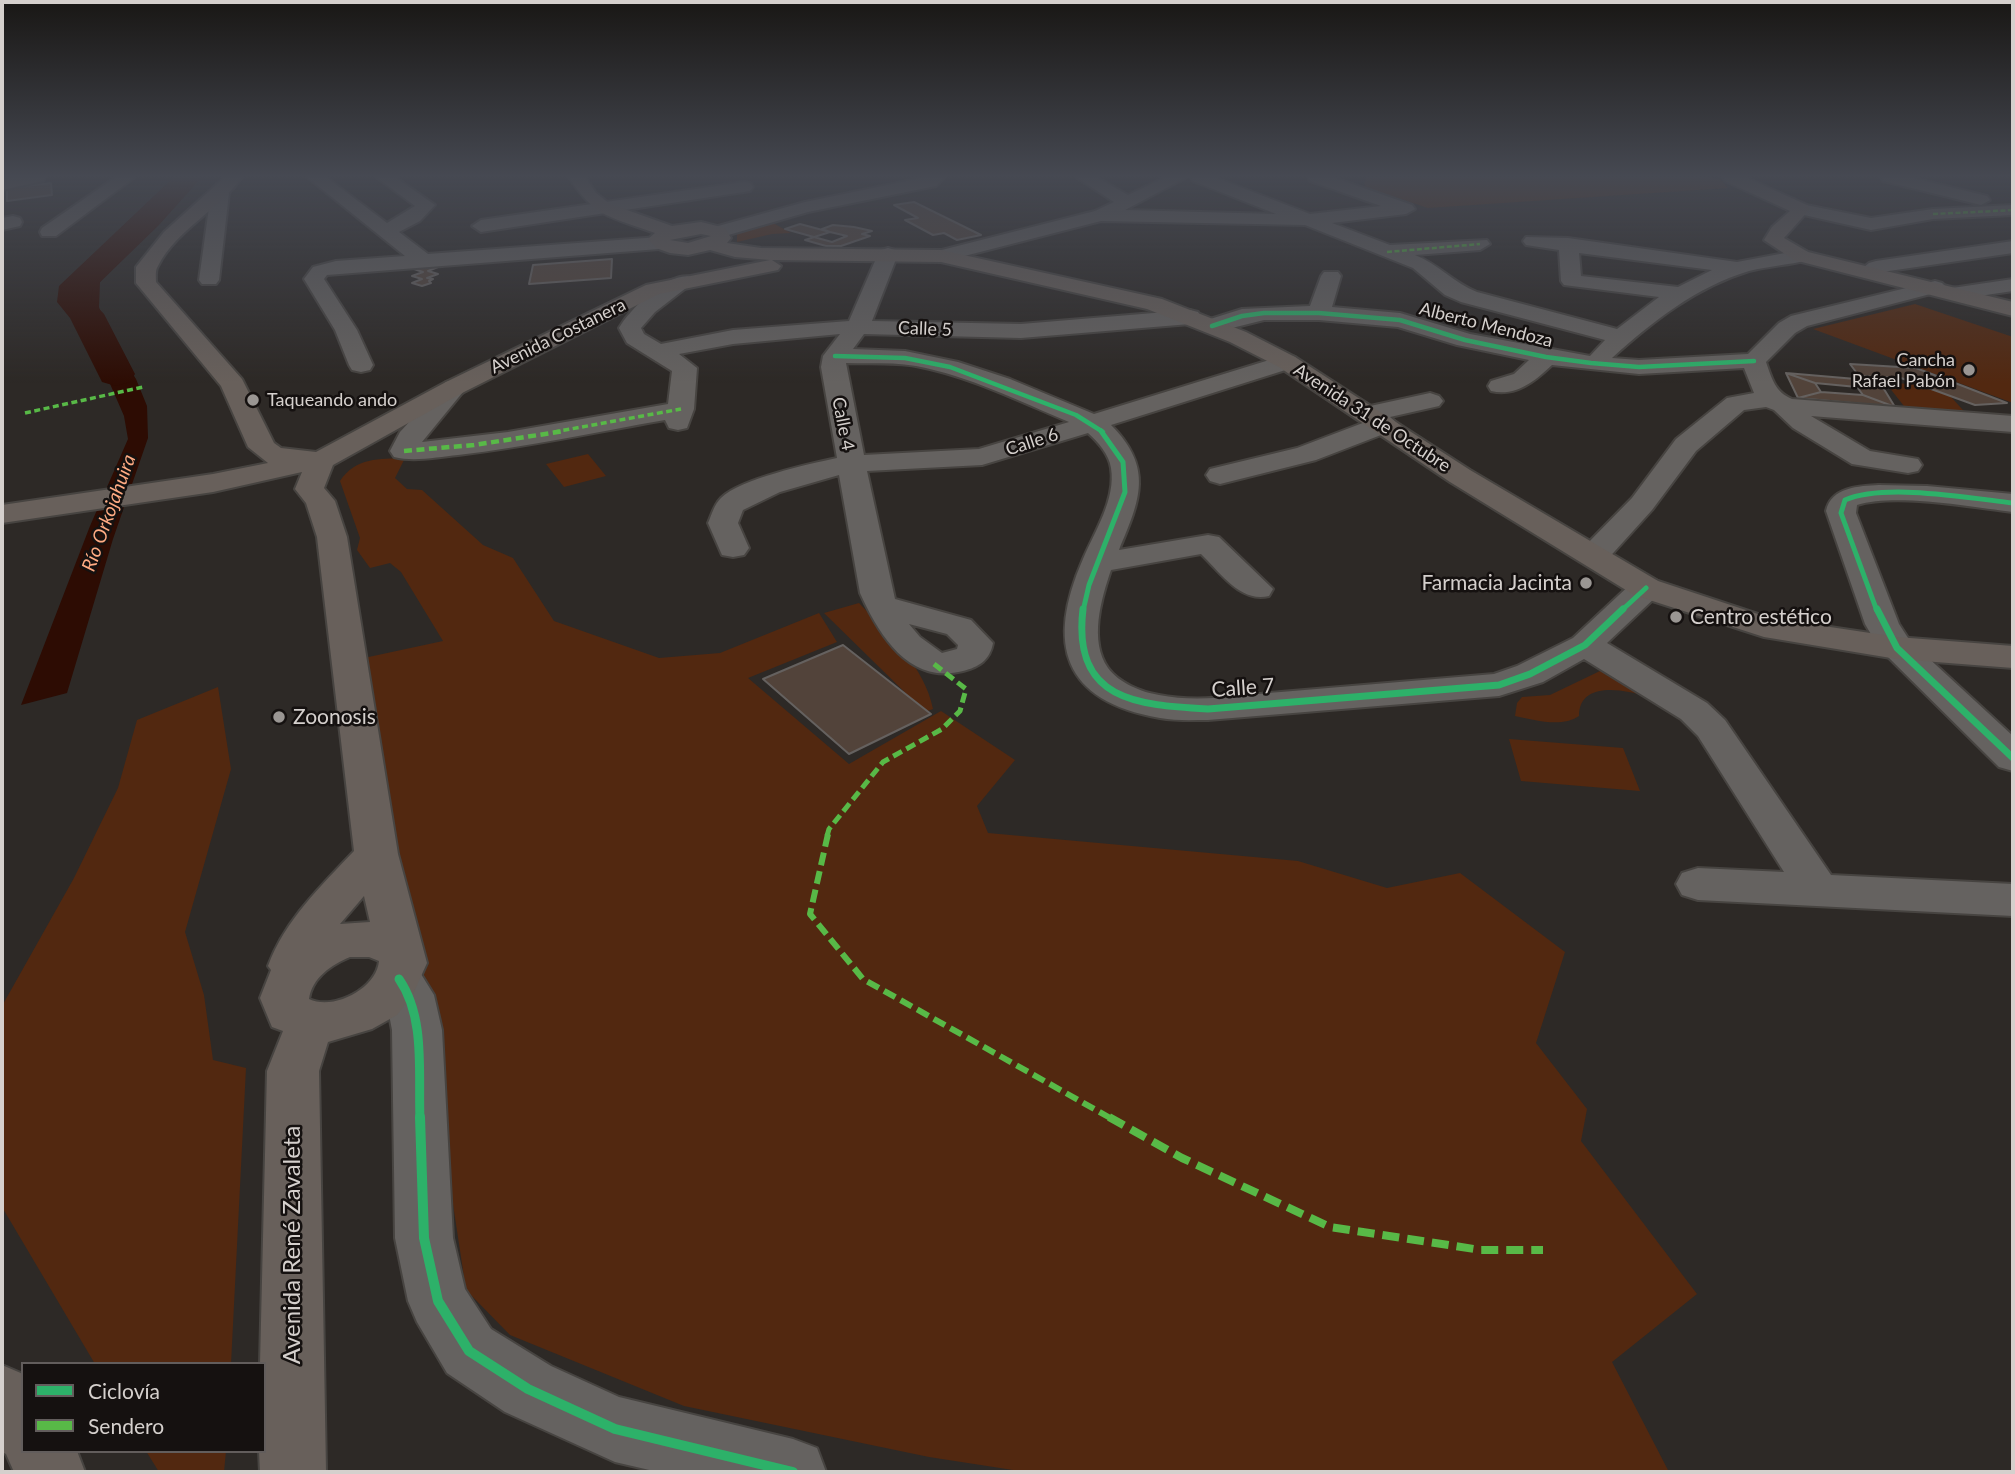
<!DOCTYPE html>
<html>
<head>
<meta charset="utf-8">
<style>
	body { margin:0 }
	#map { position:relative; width:2015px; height:1474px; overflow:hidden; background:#2d2926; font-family:Lato,sans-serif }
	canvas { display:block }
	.frame { position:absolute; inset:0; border:4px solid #d5d0cd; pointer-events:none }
	.legend { position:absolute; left:21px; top:1362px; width:245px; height:91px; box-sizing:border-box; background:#151110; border:2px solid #625d5c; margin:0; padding:9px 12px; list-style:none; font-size:21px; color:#d5d0cd }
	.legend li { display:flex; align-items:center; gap:14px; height:35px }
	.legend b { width:35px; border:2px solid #625d5c }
</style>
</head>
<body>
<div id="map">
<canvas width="2015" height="1474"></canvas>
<div class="frame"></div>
<ul class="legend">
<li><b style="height:9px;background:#2db169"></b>Ciclovía</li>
<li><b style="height:9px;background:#58b947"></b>Sendero</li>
</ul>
</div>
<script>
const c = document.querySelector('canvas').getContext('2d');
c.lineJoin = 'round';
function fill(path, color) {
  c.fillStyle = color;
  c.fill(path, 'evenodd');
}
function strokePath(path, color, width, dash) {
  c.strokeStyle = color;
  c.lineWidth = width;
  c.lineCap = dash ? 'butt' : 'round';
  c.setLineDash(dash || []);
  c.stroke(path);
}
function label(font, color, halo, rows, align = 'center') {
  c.font = font + ' Lato,sans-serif';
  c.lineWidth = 5;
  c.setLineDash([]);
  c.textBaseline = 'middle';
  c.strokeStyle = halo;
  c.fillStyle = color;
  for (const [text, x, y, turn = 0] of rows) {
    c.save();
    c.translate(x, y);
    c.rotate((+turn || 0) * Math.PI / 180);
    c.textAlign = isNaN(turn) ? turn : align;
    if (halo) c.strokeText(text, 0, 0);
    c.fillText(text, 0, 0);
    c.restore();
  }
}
const green = new Path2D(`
	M1366,177h340l14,2 8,9 -300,20 -64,-21z
	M773,223l18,10 -19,1 -35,8v-10z
	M1915,304l98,33v66l-200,-74z
	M1885,382l57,5 30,33 -61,-5z
	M588,454l18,22 -42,11 -18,-23z
	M405,458l-10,20 12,11 15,1 61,55 30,13 41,63 105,37 61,-5 99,-40 18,29 -89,36 101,86 92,-53 74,49 -38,46 11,27 310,28 89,27 73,-15 105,79 -29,91 51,66 -6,32 116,153 -85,68 57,110h-643l-97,-15 -245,-51 -174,-71 -44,-45 -55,-363 -61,-266 93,-20 -42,-69 -11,-9 -20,5 -13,-18 3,-12 -20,-57c16,-24 39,-22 65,-23z
	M859,603c29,30 66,64 74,106l-8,3 -101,-99z
	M1600,671h6l39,25c-22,-7 -66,-15 -66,20 -17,12 -45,4 -64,0l2,-13 5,-6 28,-2z
	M218,687l13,82 -46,163 19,63 9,65 33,8 -15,296h-136l-93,-157v-201l72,-128 44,-90 19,-68z
	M1509,739l114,9 17,43 -119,-10z
	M146,1451h80l-2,21h-65z`);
const water = new Path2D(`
	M188,177h12l-100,105 -1,25 8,26 29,46 11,27 1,32 -35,101 -46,154 -46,12 69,-179 38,-87 -4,-23 -50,-115 4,-17 65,-60z`);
const river = new Path2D(`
	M174,177h28l-43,48 -66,64 -2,11 13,14 31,60 -5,8 -14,4 -14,-4 -32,-64 -13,-16 2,-16z`);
const building = new Path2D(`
	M51,183l1,12 -45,6v-13z
	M914,202l67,33 -24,5 -13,-7 -11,2 -28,-15 13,-2 -24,-13z
	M800,224l30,8 17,4 -15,6 -47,-13z
	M833,225l21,2 18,4 -10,3 8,2 -29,10h-15l-21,-6 25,-8 -8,-3z
	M612,259l-1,19 -82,6 4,-19z
	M426,265l12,2 -10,4 10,3 -11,4 6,1 -4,2 2,2 -9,3 -10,-3 10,-4 -10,-3 11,-4 -9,-3z
	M1850,364l66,4 91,35 -32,2 -74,-27 -42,-2z
	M1786,373l93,8 -22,6 -42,-4z
	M1786,373l29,10 6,9 -23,6z
	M1879,381l16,26 -32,-12 -6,-8z
	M1821,392l42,3 32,12 -97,-9z
	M843,645l88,69 -82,40 -86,-75z`);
const minor = new Path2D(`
	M116,177h19l-79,59h-14l-2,-4 2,-4z
	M307,177h19l61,46 28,-17 -39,-29h19l40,28 -15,16 -21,11 29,22 231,-17 10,6 -10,6 -332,26 -3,4 33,51 16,35 -3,5 -9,2 -9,-2 -3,-5 -14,-35 -31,-51 9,-12 23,-6 69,-5z
	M926,177h19l-9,9 -128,26 -90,26 -9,-6 2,-4 94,-26z
	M1076,177h20l32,18 38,-18h21l-62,33 151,4 -83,-33 -2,-4h23l96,37 71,-8 -71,-25 -2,-4h24l80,28 3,4 -9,5 -74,9 58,22 97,-5 3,4 -10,6 -65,5c23,9 39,28 62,37l140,37 42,-32 -95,-12 -3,-4 -2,-31 -33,-5 -3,-4 3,-4 42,1 169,24 64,-12 7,2 3,4 -3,4c-19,5 -39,6 -59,11 -53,16 -96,50 -137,87l27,2 109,-6 31,-31 12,-7 144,-35 7,2 4,4 -4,4 -135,35 -12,7 -29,29c6,17 9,30 26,37l221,17v16l-202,-16 59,35 48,8 4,6 -4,6 -10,2 -56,-9 -59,-36 -19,-18 -8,-3 -22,3 -48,41 -44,59 -47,52 -11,2 -11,-2 -5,-7 5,-7 49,-50 44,-59 51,-41 27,-5 -10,-25 -105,6 -87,-9c-17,16 -36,32 -61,26l-3,-5 3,-5 23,-7 15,-14 -72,-15 -59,-18 -79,-7h-55l-52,13 -8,-2 -3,-5 3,-5 38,-12 68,-3 11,-30 3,-4h14l3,4 -9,31 68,6 70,21 120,22 15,-16 -144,-38 -16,-7 -32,-27 -108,-43 -204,-4 -160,41 -7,-2 -3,-4 3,-4 161,-41 19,-9zM1579,253l133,17 -34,17 -97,-11z
	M1881,177h28l78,19 3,4 -9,5 -98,-24z
	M744,182l6,1 3,4 -3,4 -269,41 -9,-6 9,-6z
	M220,188l9,5 -10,87 -3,4h-14l-3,-4 12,-87z
	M1801,204l70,14 62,-9 80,-4v10l-80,4 -62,11 -76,-17 -3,-4z
	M13,216l7,2 2,4 -2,4 -18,4v-12z
	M2013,241v12l-131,19 -14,6 -7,-2 -3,-4 11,-9 7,-2z
	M888,248l7,2 3,4 -26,67 149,3 169,-14 8,2 3,5 -3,5 -8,2 -169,14 -157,-4 -11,15 52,2 53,11 52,17 84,35 185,-57 8,-2 8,2 4,5 -4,5 -184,58c43,43 29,75 8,125l89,-15 11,2 54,52 -4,7c-29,7 -49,-24 -68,-42l-90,16c-10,29 -22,71 -3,98 11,15 33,24 51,27 39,8 83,0 122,-3 71,-6 142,-12 213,-18l23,-8 56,-28 61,-57 12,-3 12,3 4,7 -4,7 -51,48 100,60 18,17 106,155 182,9v32l-315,-16 -16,-5 -6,-11 6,-11 16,-5 86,4 -86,-136 -17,-17 -97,-60 -41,23 -44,14 -291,24c-16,0 -32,1 -48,-2 -98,-17 -114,-74 -77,-159 12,-28 33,-60 28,-91 -2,-14 -13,-26 -23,-35l-106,32 -115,6 28,128 76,21 22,23c-3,17 -14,24 -30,28 -54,14 -84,-36 -103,-78l-21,-118 -59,17 -37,18 -5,13 11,25 -5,7 -11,2 -11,-2 -14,-32c4,-9 6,-18 13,-25 19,-19 88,-34 116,-40l-16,-91 2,-11 17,-22 -107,10 -54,10 18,14 -3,41 -7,19 -9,2 -9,-2 -4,-8c-69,12 -137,27 -207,35 -20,2 -44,7 -64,2l-4,-6 10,-19 46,-50 9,-2 9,2 3,5 -45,55 86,-10 160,-28 4,-33 -45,-28 -8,-15c11,-19 50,-57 73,-51l3,4 -40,31 -14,16 3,6 17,10 72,-14 116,-9 29,-67 3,-4zM846,363c23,1 47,-1 70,3 53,10 103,35 153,56l-90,27 -115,6zM909,624l38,10 11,11 -1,4 -15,4 -22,-16z
	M2013,279v12l-54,8 -8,-1 -3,-5 3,-5 8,-1z
	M1430,393l9,3 4,5 -4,5 -49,11 8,7 -4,6 -78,30 -96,24 -10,-3 -4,-6 4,-6 87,-21 71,-27 -7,-1 -4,-6 4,-6z
	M1879,485l48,1 86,8v18c-42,-5 -117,-19 -156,-7l-1,8 43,111 11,17 103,95v35l-14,-4 -120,-119 -14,-24 -39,-113c5,-24 33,-25 53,-26z
	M399,960l17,6 18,29 8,35 11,208 12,51 26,40 60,37 68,31 174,42 24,9 9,24h-168l-43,-10 -110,-50 -58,-39 -30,-51 -9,-21 -13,-63 -3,-208 -6,-31 -11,-20 7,-13z`);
const major = new Path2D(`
	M15,177h30l-2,4 -41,9v-10z
	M225,177h17c-23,33 -66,53 -84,89 -3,4 -2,11 -2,16l86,97 32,64 7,5 35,4 130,-70 200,-97 124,-25 -35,-3 -25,-7 -22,5 -18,-2 -14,-5 -8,-9 7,-6c-43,-16 -61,-15 -86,-56h16l11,16 14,11 62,22 29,-4 24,6 6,10 -4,5 34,5 180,2 221,49 84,33 49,25 175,113 188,111 112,37 127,19 116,9v22l-116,-9 -133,-22 -130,-42 -184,-113 -171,-115 -49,-25 -83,-33 -206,-47 -169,-2 9,6 -3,4 -119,24 -195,98 -131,73 -9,23 11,13 12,36 51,317 29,109 -14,31 -16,21 -25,14 -44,13 -9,29 7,401h-66l-1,-21h5v-87h-4l7,-293 16,-40 -11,-4 -12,-29 11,-28 -3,-4c17,-46 53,-80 86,-115l-37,-314 -11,-34 -11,-14 7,-17 -89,20 -211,31v-18l211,-31 55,-11 -20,-16 -27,-61 -85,-103v-16l28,-35zM701,234l10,2 -23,7 -18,-3zM364,896l6,26 -30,2zM350,957h19l10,4c-2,27 -45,50 -70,38 3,-21 22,-34 41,-42z
	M1723,177h22l62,28 3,4 -26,29 24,14 205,50v14l-219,-56 -30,-20 8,-13 18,-16 -65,-30z
	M2,1365l21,9v77h54l8,21h-71l-8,-18 -4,-2z`);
const quietFar5 = new Path2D(`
	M1933,214l80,-4
	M1387,252l93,-8`);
const quietFar4 = new Path2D(`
	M25,413l118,-26
	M554,432l127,-23`);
const quietFar3 = new Path2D(`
	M404,451l70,-6 90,-14`);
const quietFar2 = new Path2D(`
	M827,836l2,-7 54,-67 59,-33 18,-18 6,-22 -32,-25`);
const quietFar1 = new Path2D(`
	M828,834l-18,80 53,65 249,140`);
const quiet = new Path2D(`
	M1109,1117l73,41 148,69 151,23h62`);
const cyclewayFar4 = new Path2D(`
	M1212,326l30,-10 22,-3h55l81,7 65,20 81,17 45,6 48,4 115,-6
	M835,356l70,2 45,9 126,48 27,17`);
const cyclewayFar3 = new Path2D(`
	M1083,611l6,-26 36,-93 -2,-30 -22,-31
	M1621,611l25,-23
	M1877,611l-36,-98 4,-13c40,-17 124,-2 168,3`);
const cyclewayFar2 = new Path2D(`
	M1083,609c-11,92 54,96 125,100l291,-24 31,-11 55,-29 38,-36
	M1877,609l20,39 116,110`);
const cyclewayFar1 = new Path2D(`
	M399,979c27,39 19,95 21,140`);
const cycleway = new Path2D(`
	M420,1117l4,121 14,63 31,50 59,38 87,40 178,43`);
const markers = [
	[1969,370,7,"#9a9693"],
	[253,400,7,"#9a9693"],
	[1586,583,7,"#9a9693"],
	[1676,617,7,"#9a9693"],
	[279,717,7,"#9a9693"]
];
const farStreetnames = [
	["Alberto Mendoza",1486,325,14],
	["Calle 5",925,329,2],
	["Avenida Costanera",558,336,-26],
	["Avenida 31 de Octubre",1372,418,33],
	["Calle 4",843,424,79],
	["Calle 6",1032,442,-18]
];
const farPoinames = [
	["Cancha",1955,360],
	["Rafael Pabón",1955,381],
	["Taqueando ando",267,400,"left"]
];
const farWaternames = [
	["Río Orkojahuira",109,513,-70]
];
const poiNames = [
	["Farmacia Jacinta",1572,583,"right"],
	["Centro estético",1690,617],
	["Zoonosis",293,717]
];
const streetNames = [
	["Calle 7",1243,688,-4]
];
const nearStreetnames = [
	["Avenida René Zavaleta",292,1245,-90]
];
fill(green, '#522810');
fill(water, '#2d0c03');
fill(river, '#2d0c03');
fill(building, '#52433a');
strokePath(building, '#65615f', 2);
strokePath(minor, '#474441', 4);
strokePath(major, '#474441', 4);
fill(minor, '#656260');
fill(major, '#68605b');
strokePath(quietFar5, '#58b947', 2.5, [5, 2.5]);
strokePath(quietFar4, '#58b947', 3.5, [6, 3.5]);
strokePath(quietFar3, '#58b947', 4.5, [8, 4.5]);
strokePath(quietFar2, '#58b947', 5, [10, 5]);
strokePath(quietFar1, '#58b947', 6, [13, 6]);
strokePath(quiet, '#58b947', 8, [17, 8]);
strokePath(cyclewayFar4, '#2db169', 4.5);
strokePath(cyclewayFar3, '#2db169', 5);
strokePath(cyclewayFar2, '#2db169', 7);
strokePath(cyclewayFar1, '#2db169', 9);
strokePath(cycleway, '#2db169', 10);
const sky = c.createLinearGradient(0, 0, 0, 383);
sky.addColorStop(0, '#191715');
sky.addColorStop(0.46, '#464952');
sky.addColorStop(1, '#46495200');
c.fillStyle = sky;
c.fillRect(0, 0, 2015, 383);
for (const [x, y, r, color] of markers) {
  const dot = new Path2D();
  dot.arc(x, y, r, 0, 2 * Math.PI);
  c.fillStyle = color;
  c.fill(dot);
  strokePath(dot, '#151110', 2.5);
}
label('18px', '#d5d0cd', '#151110', farStreetnames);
label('18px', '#d5d0cd', '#151110', farPoinames, 'right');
label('italic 19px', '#ffab83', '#151110', farWaternames);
label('21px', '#d5d0cd', '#151110', poiNames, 'left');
label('21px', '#d5d0cd', '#151110', streetNames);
label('24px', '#d5d0cd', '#151110', nearStreetnames);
</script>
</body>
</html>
